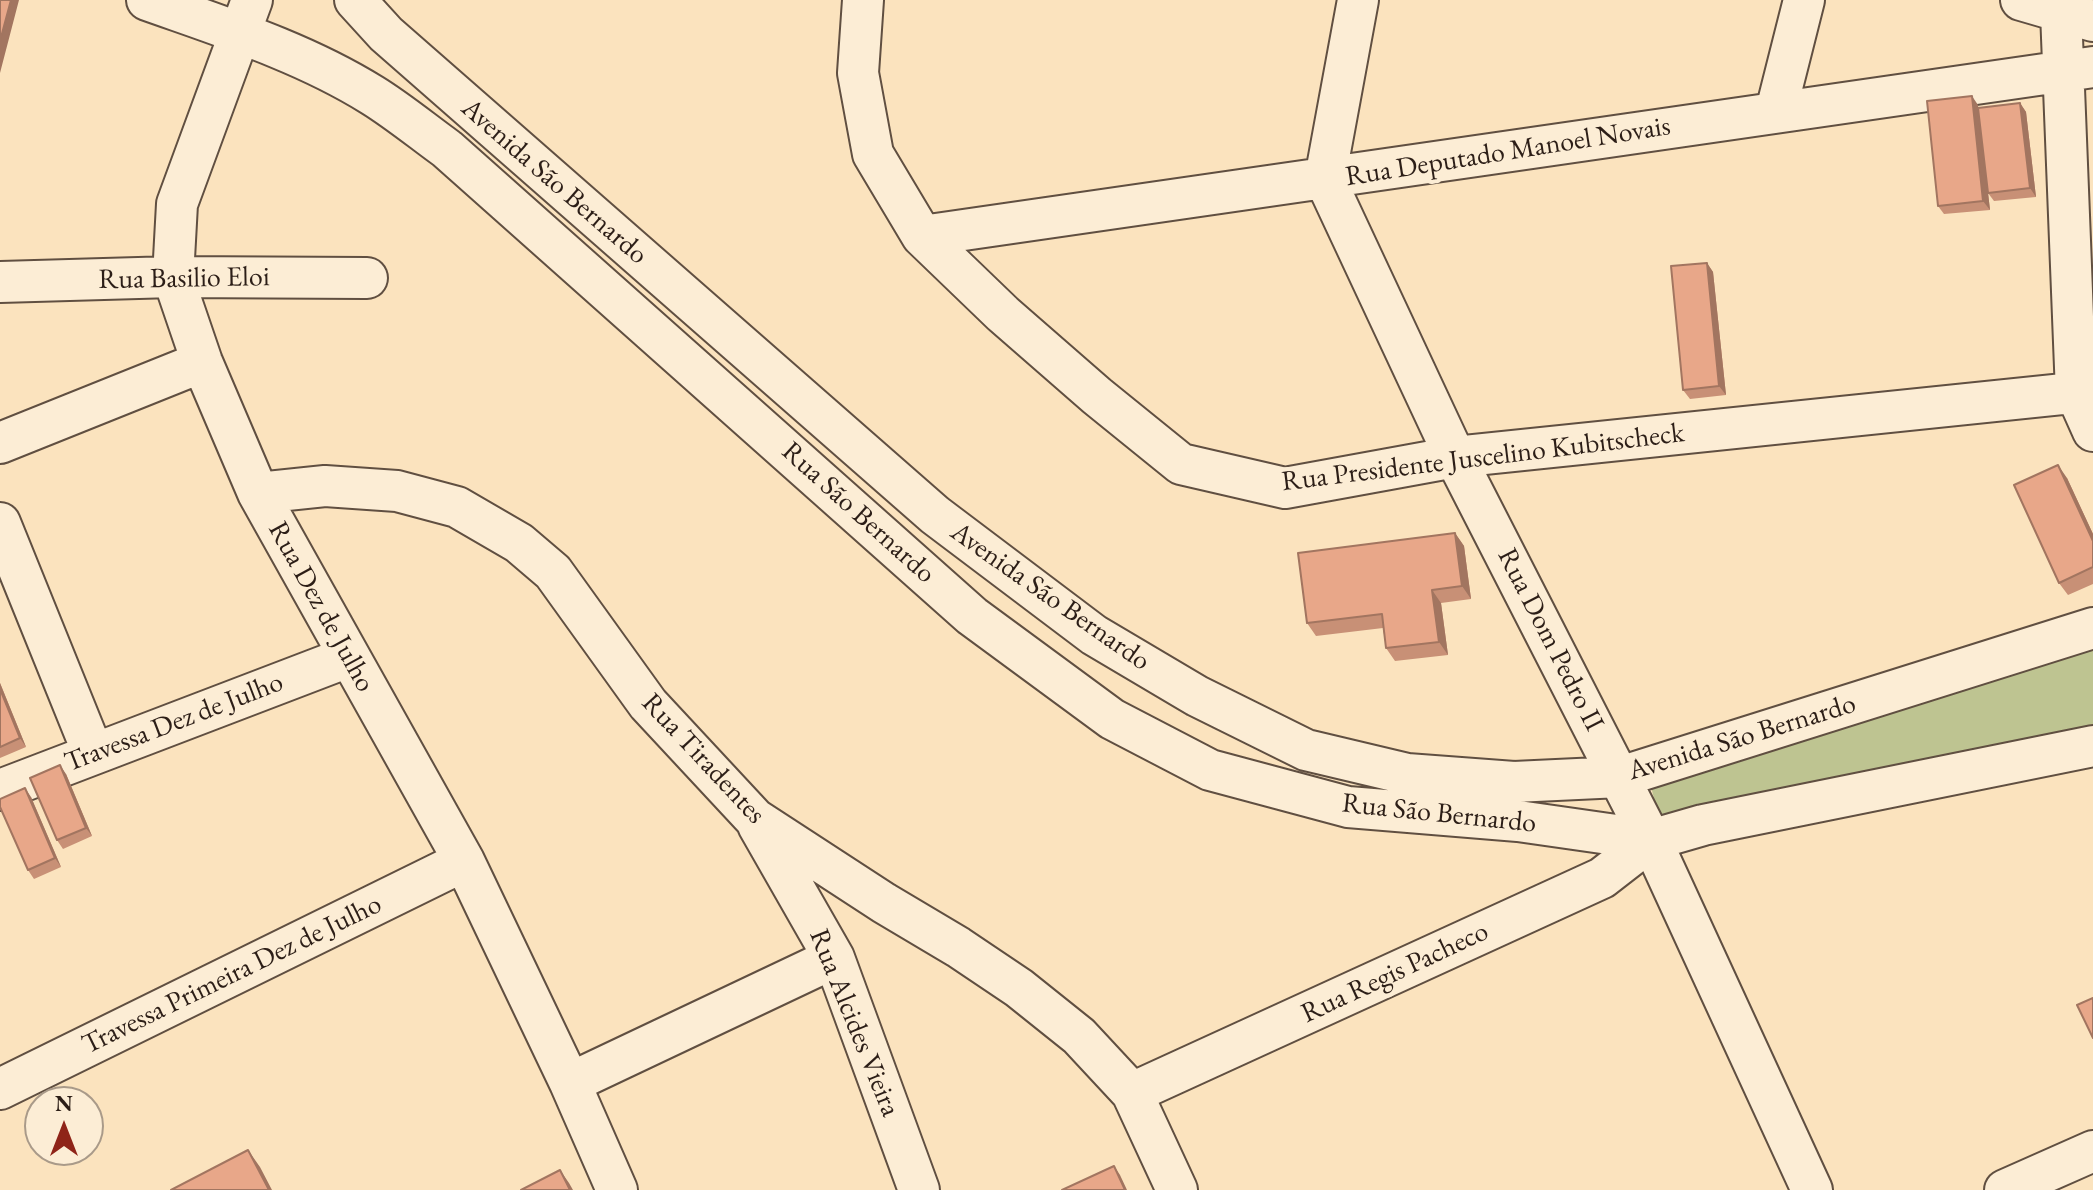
<!DOCTYPE html>
<html>
<head>
<meta charset="utf-8">
<style>
	body { margin:0 }
	#map { position:relative; width:2093px; height:1190px; overflow:hidden; background:#fbe3be; font-family:"EB Garamond",serif }
	canvas { display:block }
	.north { position:absolute; left:24px; top:1086px; width:80px; height:80px; box-sizing:border-box; background:#fcedd5; border:2px solid #a99a89; border-radius:50%; rotate:0deg; font-size:22px; font-weight:700; line-height:32px; text-align:center; color:#2c1e17 }
	.north::after { content:''; display:block; margin:auto; width:28px; height:36px; background:#8f2418; clip-path:polygon(50% 0,100% 100%,50% 72%,0 100%) }
</style>
</head>
<body>
<div id="map">
<canvas width="2093" height="1190"></canvas>
<div class="north">N</div>
</div>
<script>
const c = document.querySelector('canvas').getContext('2d');
c.lineJoin = 'round';
function fill(path, color) {
  c.fillStyle = color;
  c.fill(path, 'evenodd');
}
function strokePath(path, color, width, dash) {
  c.strokeStyle = color;
  c.lineWidth = width;
  c.lineCap = dash ? 'butt' : 'round';
  c.setLineDash(dash || []);
  c.stroke(path);
}
function label(font, color, halo, rows, align = 'center') {
  c.font = font + ' "EB Garamond",serif';
  c.lineWidth = 8;
  c.setLineDash([]);
  c.textBaseline = 'middle';
  c.strokeStyle = halo;
  c.fillStyle = color;
  for (const [text, x, y, turn = 0] of rows) {
    c.save();
    c.translate(x, y);
    c.rotate((+turn || 0) * Math.PI / 180);
    c.textAlign = isNaN(turn) ? turn : align;
    if (halo) c.strokeText(text, 0, 0);
    c.fillText(text, 0, 0);
    c.restore();
  }
}
const green = new Path2D(`
	M2093,650v75l-433,99 -11,-46z`);
const street = new Path2D(`
	M147,0c76,27 156,52 225,95 26,16 50,36 75,54l525,467 140,103 98,51 138,37 170,14 133,19
	M252,0l-75,204 -4,73 29,85 56,131 206,368 106,222 47,107
	M355,0l31,34 549,481 159,120 103,61 109,54 101,24 107,8 106,-5 473,-149
	M863,0l-5,73 15,81 49,82 81,78 94,82 84,68 104,24 170,-31 638,-66
	M1358,0l-33,179 130,278 196,383 161,350
	M2021,0l72,21
	M2061,12l15,381 17,38
	M1776,111l28,-111
	M922,236l1171,-169
	M0,282l173,-5 194,1
	M0,443l202,-81
	M258,493l67,-7 72,5 60,16 62,36 34,29 95,132 107,115 129,84 74,44 61,41 60,48 53,57 45,97
	M0,523l93,230
	M0,790l348,-133
	M758,825l76,133 85,232
	M570,1083l264,-125
	M0,1089l464,-228
	M1132,1093l470,-215 49,-38 52,-15 390,-79
	M2005,1190l88,-39`);
const wall = new Path2D(`
	M2020,103l6,9 10,85 -42,4 -6,-8 2,17 -46,4 -6,-8 40,-101v3z
	M1707,263l6,9 13,123 -36,4 -7,-9z
	M2067,478l26,56v50l-25,11 -9,-12z
	M1455,533l9,13 7,53 -30,4 7,52 -53,6 -9,-13 -3,-20 -67,8 -9,-13z
	M0,683l26,64 -26,11z
	M66,774l26,62 -29,13 -6,-9z
	M31,797l30,70 -27,12 -6,-9z`);
const shadedWall = new Path2D(`
	M11,0h8l-19,73v-32z
	M1972,96l6,9 12,105 -7,-9z
	M2020,103l6,9 10,85 -6,-9z
	M1707,263l6,9 13,123 -7,-9z
	M2058,465l9,13 26,56v7z
	M1455,533l9,13 7,53 -9,-13z
	M1432,590l9,13 7,52 -9,-13z
	M0,683l26,64 -6,-9 -20,-49z
	M60,765l6,9 26,62 -6,-8z
	M25,788l6,9 30,70 -6,-9z
	M248,1150l12,17 12,23h-3z
	M1114,1166l6,9 7,15h-2z
	M560,1170l9,13 4,7h-3z`);
const building = new Path2D(`
	M0,0h11l-11,41z
	M1972,96l11,105 -45,5 -11,-105z
	M2020,103l10,85 -42,5 -10,-85z
	M1707,263l12,123 -36,4 -12,-124z
	M2058,465l35,76v26l-34,16 -45,-98z
	M1455,533l7,53 -30,4 7,52 -53,6 -4,-34 -75,9 -9,-70z
	M0,689l20,49 -20,9z
	M60,765l26,63 -29,12 -27,-62z
	M25,788l30,70 -27,12 -28,-63v-8z
	M2093,998v40l-16,-33z
	M248,1150l21,40h-98z
	M1114,1166l11,24h-63z
	M560,1170l10,20h-49z`);
const streetNames = [
	["Rua Deputado Manoel Novais",1508,152,-9],
	["Avenida São Bernardo",554,182,41],
	["Rua Basilio Eloi",184,279,-1],
	["Rua Presidente Juscelino Kubitscheck",1483,458,-7],
	["Rua São Bernardo",858,513,42],
	["Avenida São Bernardo",1050,597,35],
	["Rua Dez de Julho",321,607,61],
	["Rua Dom Pedro II",1550,640,63],
	["Travessa Dez de Julho",174,723,-21],
	["Avenida São Bernardo",1742,738,-17],
	["Rua Tiradentes",703,759,47],
	["Rua São Bernardo",1439,814,6],
	["Rua Regis Pacheco",1395,973,-25],
	["Travessa Primeira Dez de Julho",232,975,-26],
	["Rua Alcides Vieira",854,1023,68]
];
fill(green, '#bec491');
strokePath(street, '#604f41', 44);
strokePath(street, '#fcedd5', 40);
fill(wall, '#c89076');
fill(shadedWall, '#a27560');
fill(building, '#e8a789');
strokePath(building, '#a27560', 2);
label('28px', '#2c1e17', '#fcedd5', streetNames);
</script>
</body>
</html>
